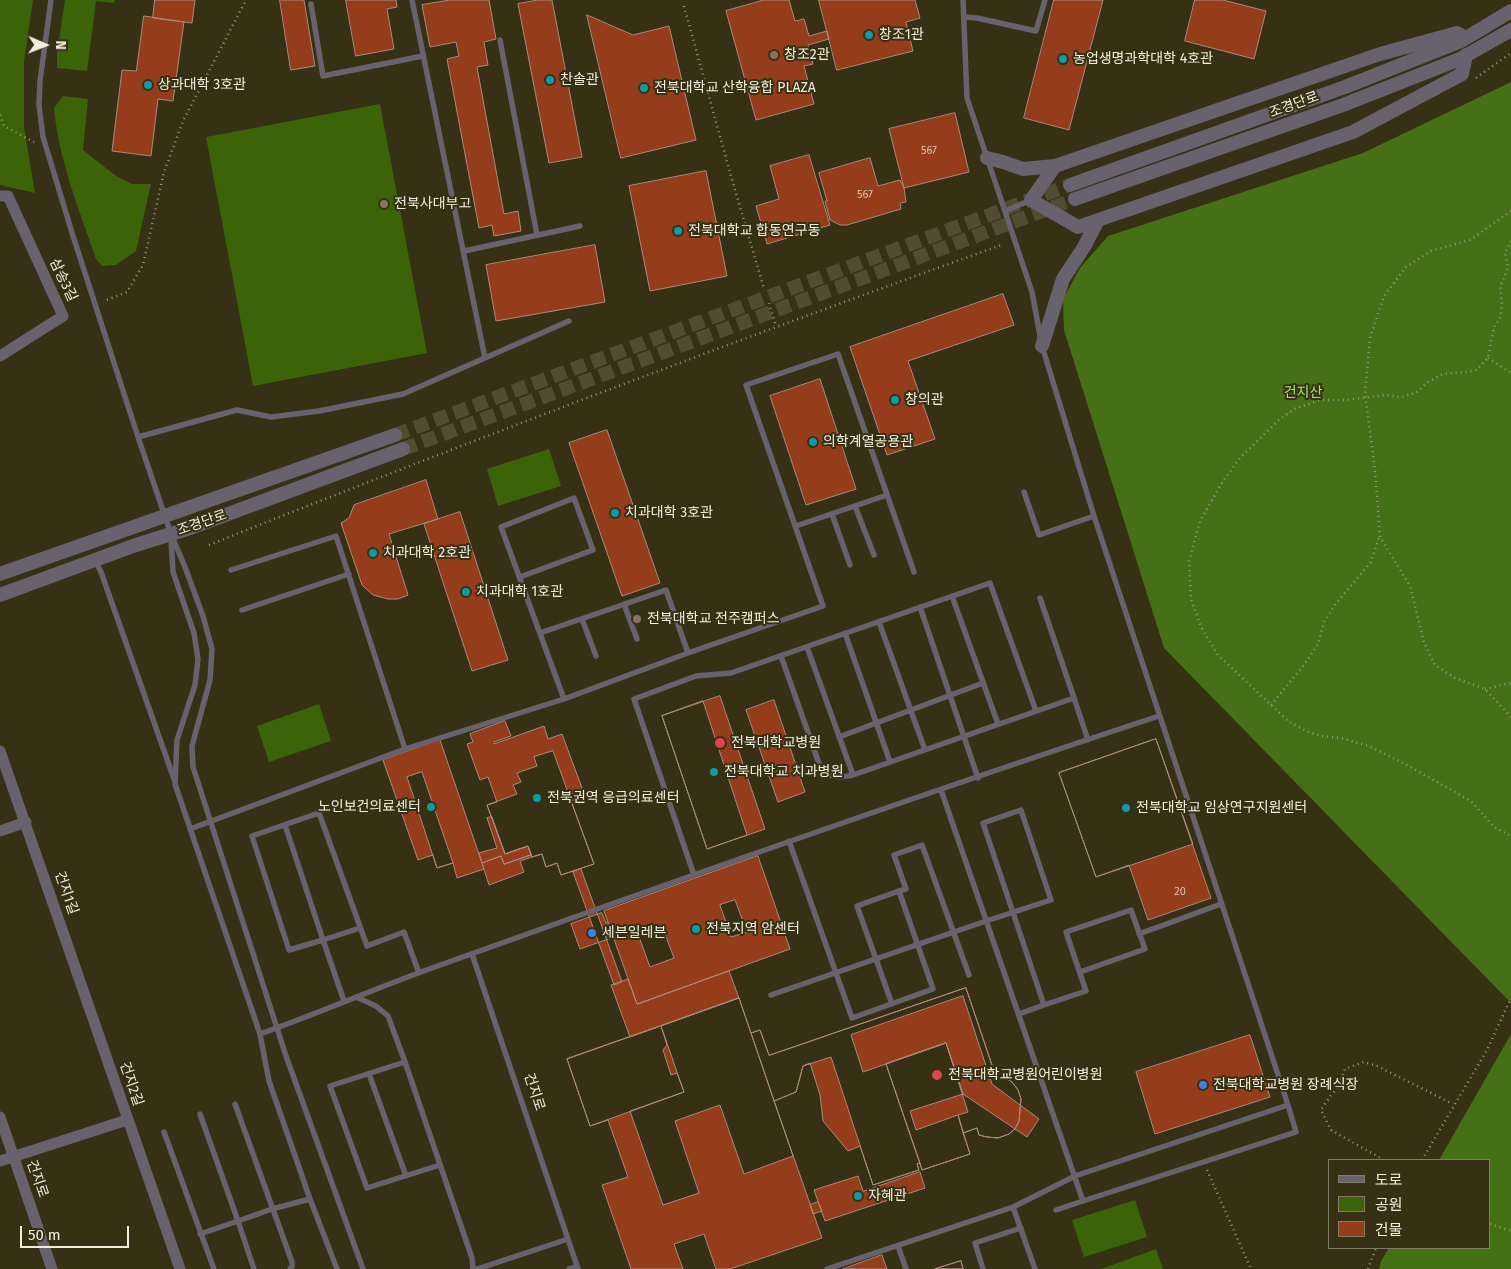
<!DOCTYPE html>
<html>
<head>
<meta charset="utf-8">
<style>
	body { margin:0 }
	#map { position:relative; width:1511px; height:1269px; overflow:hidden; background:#363015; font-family:"Fira Sans","Noto Sans KR",sans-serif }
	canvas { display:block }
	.legend { position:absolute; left:1328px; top:1159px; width:162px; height:90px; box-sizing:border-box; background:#363015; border:1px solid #817c65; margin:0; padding:6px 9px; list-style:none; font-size:15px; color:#f1eede }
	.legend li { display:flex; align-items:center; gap:10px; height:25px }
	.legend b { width:25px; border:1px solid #817c65 }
	.north { position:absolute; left:20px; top:20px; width:50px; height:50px; -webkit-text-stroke:4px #363015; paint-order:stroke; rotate:91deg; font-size:14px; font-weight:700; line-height:20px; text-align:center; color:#f1eede }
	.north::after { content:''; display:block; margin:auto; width:18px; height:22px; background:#f1eede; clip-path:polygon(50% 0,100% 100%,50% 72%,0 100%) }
	.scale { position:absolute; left:20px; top:1226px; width:109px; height:22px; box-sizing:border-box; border:2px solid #f1eede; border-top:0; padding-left:6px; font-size:15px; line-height:18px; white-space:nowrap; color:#f1eede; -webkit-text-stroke:4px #363015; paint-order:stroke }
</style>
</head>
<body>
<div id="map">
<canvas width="1511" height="1269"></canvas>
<ul class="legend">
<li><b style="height:6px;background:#67626e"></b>도로</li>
<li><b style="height:14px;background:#3b6408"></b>공원</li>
<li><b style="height:14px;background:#953d1b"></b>건물</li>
</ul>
<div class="north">N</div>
<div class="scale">50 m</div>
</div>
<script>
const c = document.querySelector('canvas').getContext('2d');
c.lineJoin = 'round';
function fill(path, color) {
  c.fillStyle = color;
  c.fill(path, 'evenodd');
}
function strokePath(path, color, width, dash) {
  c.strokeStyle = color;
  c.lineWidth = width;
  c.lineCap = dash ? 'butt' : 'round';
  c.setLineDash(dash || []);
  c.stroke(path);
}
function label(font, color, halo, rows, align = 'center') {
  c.font = font + ' "Fira Sans","Noto Sans KR",sans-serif';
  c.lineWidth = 4;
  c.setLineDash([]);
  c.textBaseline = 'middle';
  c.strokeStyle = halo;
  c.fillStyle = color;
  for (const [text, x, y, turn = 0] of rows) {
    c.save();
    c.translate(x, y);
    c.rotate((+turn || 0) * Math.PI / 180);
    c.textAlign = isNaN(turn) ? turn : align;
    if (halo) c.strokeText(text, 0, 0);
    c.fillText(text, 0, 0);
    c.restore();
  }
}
const green = new Path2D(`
	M0,0h33l-9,62v65l11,66 -35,-8z
	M65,0h50l-1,3 -18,-2 -9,70 -30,-3v-14z
	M63,96l25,3 -5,51 33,26 16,8h19l-15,67 -20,14 -14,1 -6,-7c-17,-50 -37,-98 -42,-151z
	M380,104l47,249 -174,33 -47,-249z
	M549,449l12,37 -63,20 -11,-37z
	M319,704l12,37 -62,21 -12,-36z
	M1135,1200l12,37 -63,20 -12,-37z
	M1156,1249l7,20h-62z`);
const forest = new Path2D(`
	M1511,82v921l-347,-355 -100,-318 -1,-31 17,-31 28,-32 255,-83z
	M1511,1034v235h-132l2,-8 8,-13h101v-88h-51z`);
const building = new Path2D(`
	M155,0h40l-3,23 -39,-5z
	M280,0h24l11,66 -24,4z
	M346,0h50l1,7 -10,2 7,40 -38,7z
	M450,0h39l7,39 -12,3 4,23 -11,2 27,147 14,-3 3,20 -27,5 -2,-11 -13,3 -32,-169 12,-3 -3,-14 -26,5 -8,-42z
	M538,0h14l30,157 -33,6 -31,-159z
	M764,0h25l6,21 9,-2 5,17 18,-5 2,8 -21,6 5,19 -9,2 10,38 -58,16 -30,-109z
	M819,0h96l5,18 -14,4 7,29 -76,19z
	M1054,0h49l-34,130 -45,-12z
	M1195,0h28l43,11 -12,48 -69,-18z
	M587,15l46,20 36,-9 27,114 -75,18z
	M144,16l40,6 -11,79 -15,-2 -7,57 -39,-5 10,-81 14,1z
	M955,113l14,59 -65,16 -15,-59z
	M809,155l21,70 -63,19 -11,-38 23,-7 -9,-33z
	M870,158l8,28 22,-6 4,8 2,14 -6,1 1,6 -54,16h-7l-10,-5 -5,-19h2l-8,-28z
	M706,171l21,105 -77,15 -21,-105z
	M595,245l10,57 -109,19 -10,-56z
	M1003,294l11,31 -106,36 27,78 -48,16 -37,-108z
	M820,379l36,110 -50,16 -36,-109z
	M607,430l53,153 -38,13 -53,-153z
	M426,480l12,39 -49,15 19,61 -10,4h-10l-15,-4 -11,-10 -21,-62 8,-5 5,-13z
	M460,512l48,148 -36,11 -48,-147z
	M720,696l45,133 -58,20 -45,-133z
	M774,700l31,92 -27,10 -32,-92z
	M703,701l44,134 -40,14 -45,-133z
	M505,721l6,15 -17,6v2l50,-18 4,13 14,-5 23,62 -14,5 23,63 -33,11 -4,-12 -11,4 -4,-13 -10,3 -4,-11 -23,8 -18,-49 10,-3 -9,-25 -8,3 -13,-36 6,-2 -3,-8z
	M1156,739l55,159 -63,22 -19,-55 -33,12 -37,-104z
	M1156,739l37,105 -97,33 -37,-104z
	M440,740l44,129 -27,9 -4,-15 -16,5 -4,-13 -15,5 -35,-100z
	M553,751l41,113 -33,11 -4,-12 -11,4 -4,-13 -10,3 -4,-11 -23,8 -18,-49 30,-11 -4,-9 8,-3 -4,-9 20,-7 -3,-9z
	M422,772l31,91 -16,5 -30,-91z
	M492,817l13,37 23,-8 3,9 -27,9 -3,-8 -19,7 -3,-10 18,-5 -10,-30z
	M531,855l1,2 -12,4 4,11 -35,13 -7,-22 19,-7 3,8z
	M758,856l32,93 -153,55 -33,-93zM735,900l12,32 -16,5 -11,-32zM662,926l12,32 -24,9 -12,-33z
	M581,869l41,113 -8,3 -41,-113z
	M602,913l4,10 2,-1 2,5 -3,1 4,10 -31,11 -9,-25z
	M729,971l10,27 -109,39 -19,-52 17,-6 9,25z
	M966,988l30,89h8l8,5 6,8 3,9 -2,22 -4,8 -6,5 -11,4 -11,-1 -8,-2 -2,-7 -14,5 7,21 -48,16 -2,-7 -3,1 2,6 -46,15 -13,-39 -12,5 -25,-30 -3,-26 -10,-32 -7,3 -7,26 -22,9 48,137 -92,31h-14l-12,-35 -30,10 9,25h-52l-29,-84 26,-8 -20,-57 -18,6 -23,-67 172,-61 12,35 9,-3 9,25z
	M966,988l30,89h8l8,5 6,8 3,9 -2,22 -4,8 -6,5 -11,4 -11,-1 -8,-2 -2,-7 -14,5 -5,-18 10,-3 -22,-69 -60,21 34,99 -3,1 2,6 -46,15 -42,-128 -28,9 -7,26 -22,9 -23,-68 9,-3 9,25z
	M963,996l29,88 47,35 -12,18 -64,-43 -17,-51 -83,29 -12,-37z
	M739,998l54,158 -49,18 -24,-69 -45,16 24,72 -36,12 -33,-94 54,-19 -23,-66z
	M661,1026l6,19 -4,5 8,25 6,-2 7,19 -94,34 -23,-67z
	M1250,1035l20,62 -115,37 -19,-62z
	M946,1043l17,51 -53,17 6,19 42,-15 12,39 -48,16 -36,-106z
	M920,1172l5,16 -100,33 -11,-31 44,-14 5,15z
	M818,1202l4,9 -9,3 -3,-9z
	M882,1255l5,14h-44z
	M961,1261l2,8h-28z
	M961,1261l2,8h-28z`);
const tertiaryTunnel = new Path2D(`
	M395,435l675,-250
	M403,449l672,-250`);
const path = new Path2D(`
	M684,6l45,163 35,120
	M1476,78l35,-25
	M0,115l4,11 30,16
	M1511,211l-41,29 -39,11 -25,16 -22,29 -14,42 -5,56 10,76 5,67 30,49 14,57 11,22 20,13 30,11 26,28
	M1511,241l-6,12 3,15 -8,19 2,17 -2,15 -6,8 -6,31 -13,13 -32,3 -15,8 -12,11 -15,4 -16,-2 -38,5h-27l-26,9 -15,11 -39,38 -17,23 -23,40 -11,40 2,38 10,28 17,28 70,66 18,10 15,5 20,2 28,8 36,18 66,37 23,26 17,9
	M107,300l20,-8 16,-27 21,-93 19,-51 63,-121
	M769,303l7,23
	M1488,358l23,15
	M209,545c263,-105 528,-205 795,-301
	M1485,689l26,-6
	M1271,705l33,-40 14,-21 6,-22 10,-16 37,-44 8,-25
	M1384,1160l-53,-30 -10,-20 10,-15 7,-7 7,-19 19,-7 13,4 76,38
	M1422,1160l65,-110 24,-52
	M1207,1170l44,99
	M1490,1224l21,7
	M1368,1269l8,-21`);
const service = new Path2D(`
	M51,0l-11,81 -1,24 4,32 30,99 65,201 33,97 14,33 18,49 9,33 -2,31 -18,66 1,21 93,289 77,213
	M412,0l73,358
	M311,4l12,72 100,-20
	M964,17l13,1 59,13 9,-31
	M500,40l37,195
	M1005,211l26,-11
	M464,251l116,-25
	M138,437l99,-27 34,7 48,-6 84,-17 166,-73
	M1024,492l15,43 55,-19
	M855,506l19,49
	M832,514l18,51
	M796,526l91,-31
	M171,539l2,33 21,61 4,26 -3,26 -18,55 -2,44 85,250 9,47 41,118 27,70
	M95,560l6,12 73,207
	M231,570l105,-34 69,213
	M520,577l73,-27 -19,-52 -73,29 63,172
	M952,596l46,128
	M624,604l13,35
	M920,607l58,171
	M242,610l107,-36
	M582,619l14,37
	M879,622l46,128
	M540,633l126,-43 22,63
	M845,633l45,129
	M807,647l46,128 221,-77 -34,-100
	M781,656l41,116c11,5 19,6 31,3
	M1074,698l14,42
	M839,737l144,-54
	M941,790l142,411 213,-69 -8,-27
	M285,825l38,115 37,-12
	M190,829l215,-80 159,-50 124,-46 135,-47 -77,-221 92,-31 76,218
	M789,841l63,177 81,-29 -34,-98 -42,15 35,98
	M694,875l-60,-176 62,-23 35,-3 259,-90 46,128
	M899,891l7,-2 -12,-34 28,-10 47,130
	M1139,934l82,-30
	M472,954l106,315
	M771,995l215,-74 65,-21 -30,-90 -38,13 61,182 -25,9
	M356,997l20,9 12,10 17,46 67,196 1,11
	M344,1001l-21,-61 -34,10 -37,-114 67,-23 48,133 37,-14 15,41
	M1044,1005l42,-14 -20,-59 65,-22 14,39 -65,23
	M260,1034c54,-19 107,-42 161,-62 245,-88 491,-175 738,-256
	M405,1062l-75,24 37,102 73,-23
	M369,1074l37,102
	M235,1104l57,158v4l-2,3
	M200,1114l38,107 34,-12 38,-10
	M164,1132l50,137
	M1013,1207l22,62
	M1056,1210l27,-9
	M200,1234l38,-13 16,48
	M898,1246l8,23
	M477,1269l91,-30
	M569,1269l8,-2
	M827,1269l186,-62 62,-31 213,-71 -194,-589 -52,-170 -10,-54 -65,-194 -4,-98
	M983,1269l-8,-26 46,-15`);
const minor = new Path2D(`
	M0,196h8l55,120 -63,40
	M0,751l180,518
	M0,831l26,-9
	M0,1117l52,152
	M0,1161l127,-41`);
const tertiary = new Path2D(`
	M987,158l16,4 20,7 32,-3 325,-112 77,-21 9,5
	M1055,166l-24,34 47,27 275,-95 109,-58 4,-19
	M1070,185l275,-98 116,-46 50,-30
	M1075,199l268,-94 117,-46 51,-29
	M1042,346l21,-67 21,-32 13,-25
	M0,574l395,-139
	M0,595l133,-49 60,-19 210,-78`);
const markers = [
	[869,35,5,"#0f9aa8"],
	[774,55,5,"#8d6e63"],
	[1063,59,5,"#0f9aa8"],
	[550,80,5,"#0f9aa8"],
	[148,85,5,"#0f9aa8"],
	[644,88,5,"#0f9aa8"],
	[384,204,5,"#8d6e63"],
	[678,231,5,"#0f9aa8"],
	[895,400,5,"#0f9aa8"],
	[813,442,5,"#0f9aa8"],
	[615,513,5,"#0f9aa8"],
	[373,553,5,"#0f9aa8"],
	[466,592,5,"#0f9aa8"],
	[637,619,5,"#8d6e63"],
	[720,743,6,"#e0444e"],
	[714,772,5,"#0f9aa8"],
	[537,798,5,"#0f9aa8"],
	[431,807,5,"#0f9aa8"],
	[1126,808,5,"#0f9aa8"],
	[696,929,5,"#0f9aa8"],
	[592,933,5,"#3f7fe0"],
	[937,1075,6,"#e0444e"],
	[1203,1085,5,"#3f7fe0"],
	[858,1196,5,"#0f9aa8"]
];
const numberNames = [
	["567",929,151],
	["567",865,195],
	["20",1180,892]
];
const poiNames = [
	["창조1관",879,35],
	["창조2관",784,55],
	["농업생명과학대학 4호관",1073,59],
	["찬솔관",560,80],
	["상과대학 3호관",158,85],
	["전북대학교 산학융합 PLAZA",654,88],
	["전북사대부고",394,204],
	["전북대학교 합동연구동",688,231],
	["창의관",905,400],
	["의학계열공용관",823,442],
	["치과대학 3호관",625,513],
	["치과대학 2호관",383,553],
	["치과대학 1호관",476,592],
	["전북대학교 전주캠퍼스",647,619],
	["전북대학교병원",731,743],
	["전북대학교 치과병원",724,772],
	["전북권역 응급의료센터",547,798],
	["노인보건의료센터",421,807,"right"],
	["전북대학교 임상연구지원센터",1136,808],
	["전북지역 암센터",706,929],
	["세븐일레븐",602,933],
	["전북대학교병원어린이병원",948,1075],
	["전북대학교병원 장례식장",1213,1085],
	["자혜관",868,1196]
];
const streetNames = [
	["조경단로",1294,105,-20],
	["삼송3길",63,280,65],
	["조경단로",202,523,-19],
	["건지1길",66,893,71],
	["건지2길",131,1084,71],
	["건지로",534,1092,72],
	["건지로",37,1179,71]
];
const parkNames = [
	["건지산",1303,393]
];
fill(green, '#3b6408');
fill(forest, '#457015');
fill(building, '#953d1b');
strokePath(building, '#ab897e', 1);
strokePath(tertiaryTunnel, '#524c33', 14, [14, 7]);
strokePath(path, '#9b9681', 2.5, [1, 4]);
strokePath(service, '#67626e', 5.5);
strokePath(minor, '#67626e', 11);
strokePath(tertiary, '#67626e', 14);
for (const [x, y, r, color] of markers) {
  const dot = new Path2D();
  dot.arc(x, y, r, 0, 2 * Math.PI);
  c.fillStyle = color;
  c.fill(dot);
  strokePath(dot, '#363015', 2);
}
label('11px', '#dac2ad', null, numberNames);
label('14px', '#f1eede', '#363015', poiNames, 'left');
label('14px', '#f1eede', '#363015', streetNames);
label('14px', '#a8e474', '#363015', parkNames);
</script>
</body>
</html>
